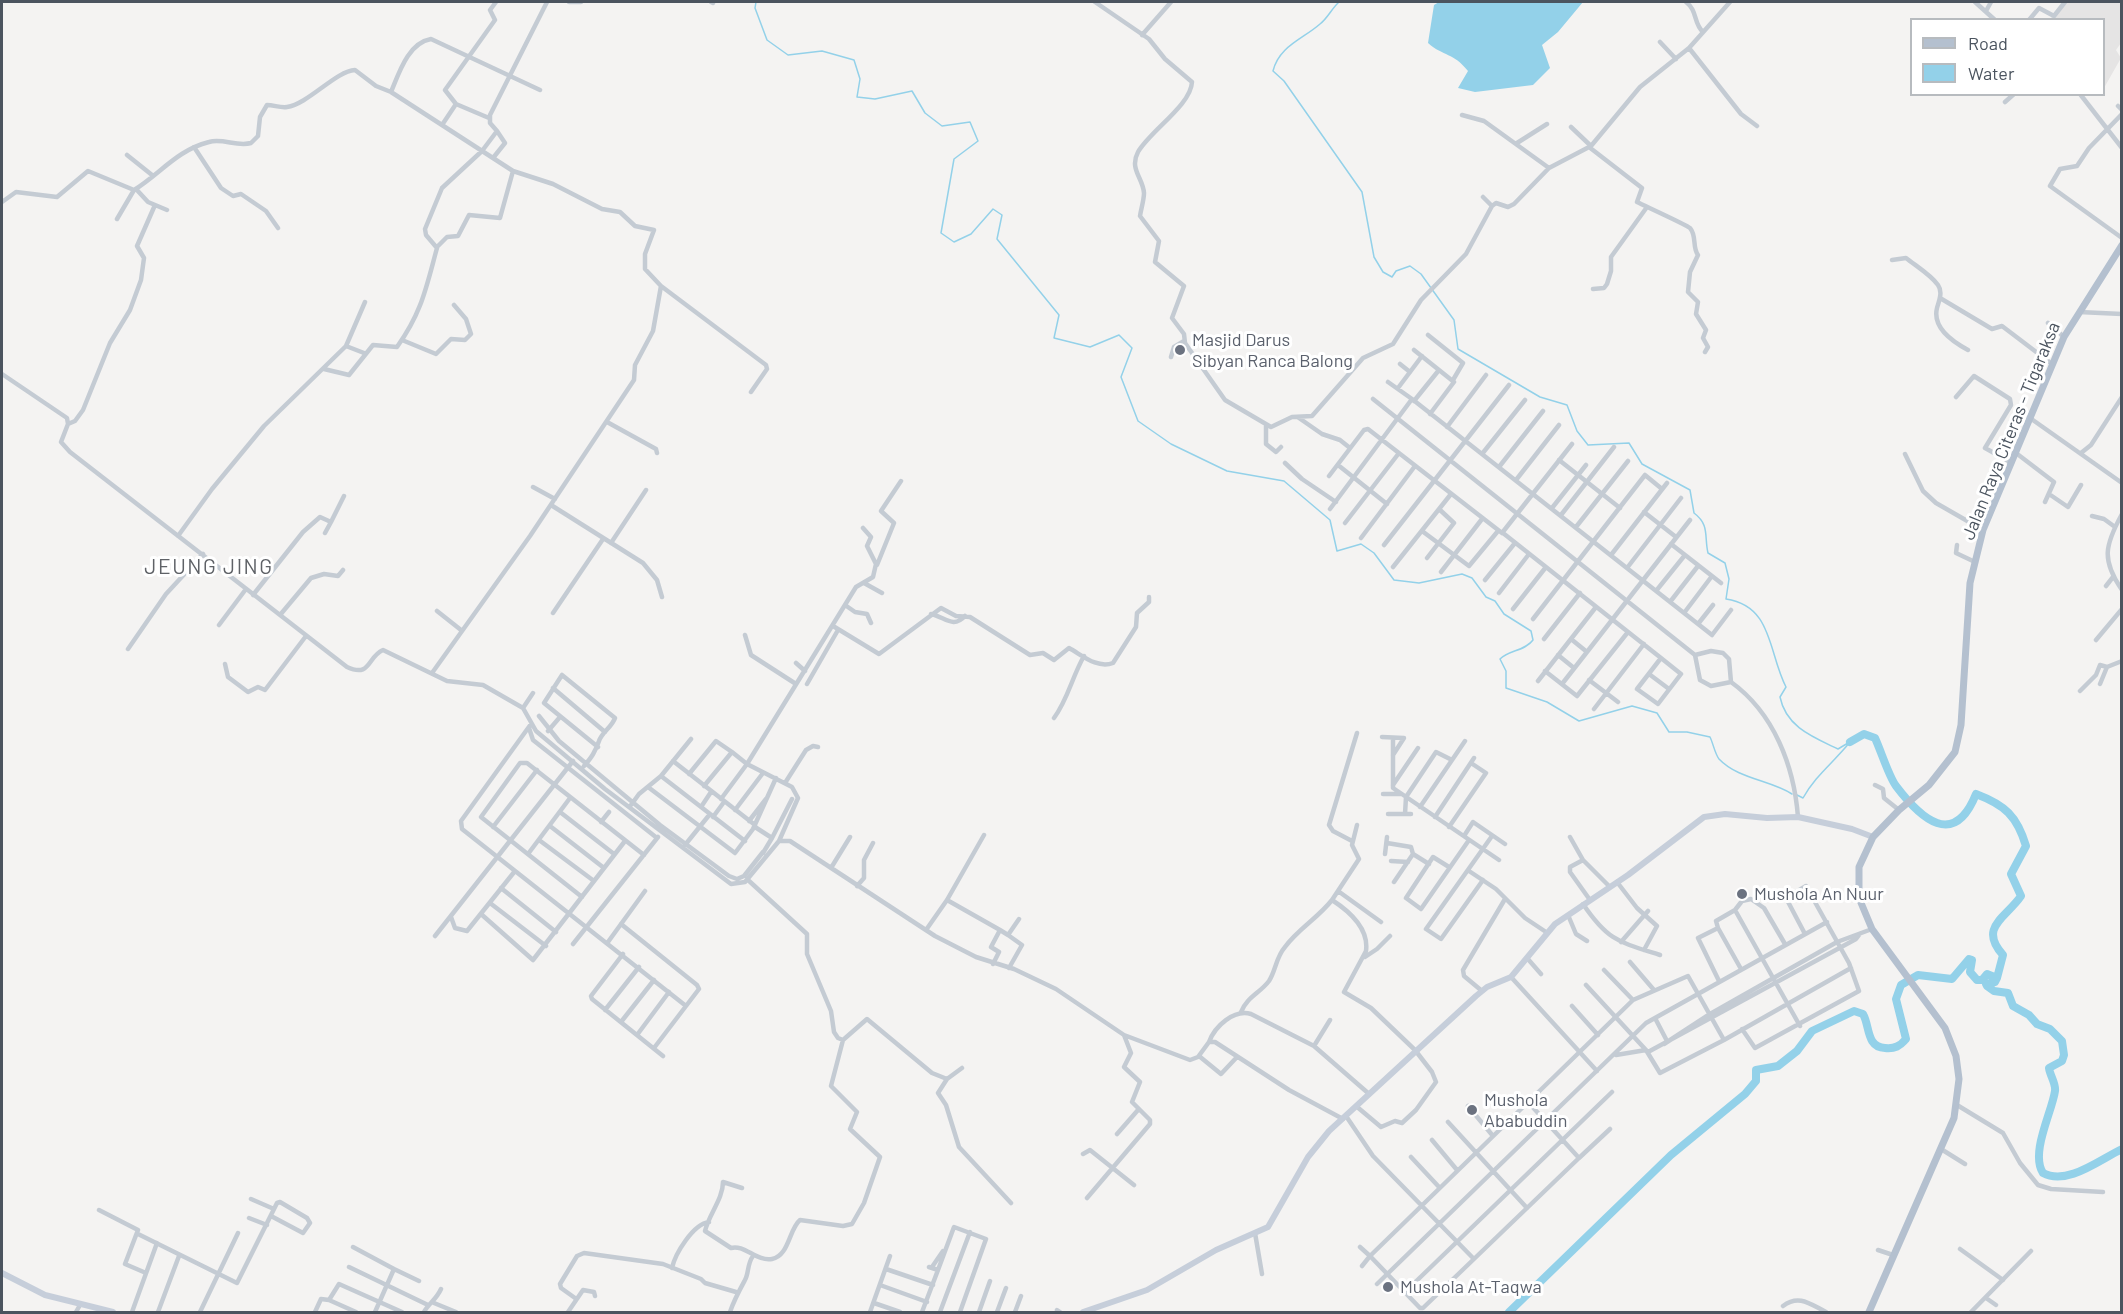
<!DOCTYPE html>
<html>
<head>
<meta charset="utf-8">
<style>
	body { margin:0 }
	#map { position:relative; width:2123px; height:1314px; overflow:hidden; background:#f4f3f2; font-family:Barlow,sans-serif }
	canvas { display:block }
	.frame { position:absolute; inset:0; border:3px solid #4b545f; pointer-events:none }
	.legend { position:absolute; left:1910px; top:18px; width:195px; height:78px; box-sizing:border-box; background:#fff; border:2px solid #b7bbbf; margin:0; padding:8px 10px; list-style:none; font-size:18px; color:#4b545f }
	.legend li { display:flex; align-items:center; gap:12px; height:30px }
	.legend b { width:30px; border:2px solid #b7bbbf }
</style>
</head>
<body>
<div id="map">
<canvas width="2123" height="1314"></canvas>
<div class="frame"></div>
<ul class="legend">
<li><b style="height:8px;background:#b4c0cf"></b>Road</li>
<li><b style="height:16px;background:#93d1e9"></b>Water</li>
</ul>
</div>
<script>
const c = document.querySelector('canvas').getContext('2d');
c.lineJoin = 'round';
function fill(path, color) {
  c.fillStyle = color;
  c.fill(path, 'evenodd');
}
function strokePath(path, color, width, dash) {
  c.strokeStyle = color;
  c.lineWidth = width;
  c.lineCap = dash ? 'butt' : 'round';
  c.setLineDash(dash || []);
  c.stroke(path);
}
function label(font, color, halo, rows, align = 'center') {
  c.font = font + ' Barlow,sans-serif';
  c.lineWidth = 6;
  c.setLineDash([]);
  c.textBaseline = 'middle';
  c.strokeStyle = halo;
  c.fillStyle = color;
  for (const [text, x, y, turn = 0] of rows) {
    c.save();
    c.translate(x, y);
    c.rotate((+turn || 0) * Math.PI / 180);
    c.textAlign = isNaN(turn) ? turn : align;
    if (halo) c.strokeText(text, 0, 0);
    c.fillText(text, 0, 0);
    c.restore();
  }
}
const education = new Path2D(`
	M2064,2h57v41l-5,7 5,8 -17,30v-68h-51l-2,-3z`);
const water = new Path2D(`
	M1439,2h144l-25,30 -16,13 8,23 -17,17 -58,7 -17,-4 10,-17c-15,-19 -24,-14 -40,-28l6,-38z`);
const stream = new Path2D(`
	M756,2l-1,6 12,32 21,15 34,-4 32,9 6,19 -3,18 18,2 37,-8 13,22 17,13 28,-4 8,19 -24,18 -13,74 13,9 17,-8 22,-25 9,6 -5,24 62,76 -5,23 36,9 29,-12 13,13 -11,29 17,44 33,23 56,27 57,10 46,39 7,31 24,-7 13,9 20,27 25,3 43,-9 10,4 14,19 9,4 9,13 27,17 2,9c-8,11 -24,10 -33,19l6,12v17l41,14 32,19 53,-15 25,7 12,19h18l23,5c3,6 5,17 9,22 19,20 51,21 73,35
	M1339,2c-7,6 -11,16 -19,22 -17,15 -41,22 -47,47l11,10 78,111 12,65 9,15 9,5 4,-6 14,-5 11,8 33,46 4,29 82,48 27,8 10,26 11,14 41,-2 13,21 48,26 4,23c16,12 10,23 14,40l17,10 4,16 -3,20c47,7 42,53 60,88l-6,10c6,30 33,40 58,52l10,-6
	M1797,795l6,3c12,-22 31,-36 47,-56`);
const river = new Path2D(`
	M1850,742l14,-8 11,4c6,13 14,39 21,48 25,33 58,63 80,8 29,11 41,22 50,52l-15,28 10,22c-15,22 -43,31 -18,59l-6,23
	M1997,978l-2,4 -9,2 1,2 7,5 14,2 5,13 16,9 8,9 13,5 12,12 2,14 -2,6 -13,7c1,8 7,15 6,23 -3,21 -25,62 -12,82 24,13 56,-13 79,-24
	M1509,1312l162,-157 74,-61 11,-13v-11l22,-4 19,-15 15,-20 42,-20 9,3c7,12 3,33 22,34 10,1 15,-2 21,-9l-10,-40 5,-14 17,-10 34,4 17,-20 3,1 -2,12 7,8h5l5,-6 10,4`);
const street = new Path2D(`
	M569,2h12
	M711,2l2,1
	M1095,2l54,37 16,20 27,23c-1,23 -42,49 -54,70 -9,17 5,26 6,41 0,7 -3,16 -4,23l19,25 -4,21 29,24 -12,32 12,16 1,9 40,57 46,27 21,-10 20,-1 51,-58 30,-14 28,-44 45,-46 26,-48 4,-3 12,4 6,-3 35,-36 42,-22 49,-59 49,-39 41,-46
	M1686,2c12,9 7,21 17,30
	M1975,2l20,18
	M1986,11l5,-9
	M2029,20l10,-12 15,8 11,-14
	M1142,35l29,-33
	M1660,42l16,17
	M1689,48l52,66 16,12
	M391,92c8,-19 17,-49 40,-53l109,51
	M2080,94l42,54
	M2005,102l9,-8
	M456,104l-11,-14 50,-70 -5,-10 6,-8
	M2118,106l4,4
	M2122,114l-33,34 -12,18 -17,3 -10,17 72,52
	M1462,115l22,6 65,47
	M442,125l14,-21 33,14
	M1571,127l20,19
	M1517,143l30,-19
	M194,147l27,41 12,8 8,-2 25,17 12,17
	M1589,147l53,41 -5,14c8,4 50,23 53,26 7,8 2,19 8,27l-8,17 -2,20 10,10 -2,12 10,16 -3,8 5,9 -3,5
	M127,155l25,20
	M493,158l12,-15 -8,-12
	M136,189l12,13 19,8
	M1483,197l9,9
	M2,202l14,-10 41,5 31,-26 46,19c26,-16 43,-40 75,-48 14,-4 28,5 42,1l7,-7 2,-19 7,-12c7,0 13,3 20,2 21,-3 49,-36 68,-37l21,16 15,6 122,79 40,13 49,25 18,3 15,14 19,4 -9,24v15l16,17 105,79 1,4 -16,23
	M117,219l17,-29
	M437,247l10,-10 11,-1 11,-21 31,3 13,-47
	M1892,260l14,-2c10,8 25,17 32,27 5,7 1,16 -1,23 -5,20 16,34 31,42
	M1593,289l11,-1 3,-4 4,-13v-14l36,-50
	M1940,298l52,31 10,-3 50,38
	M2079,312l43,2
	M2048,323l16,14
	M1428,335l35,28 -10,17
	M402,340l34,14 15,-15 14,1 6,-6 -5,-15 -12,-14
	M346,346l18,7
	M1414,350l40,32 -24,32
	M1171,357l3,-10 10,-6
	M1400,364l10,8
	M324,369l25,6 24,-30 24,2c25,-35 29,-59 40,-99l-11,-13 -1,-6 17,-41 40,-37 15,-20 -7,-8v-8l57,-113
	M2,374l65,44 1,6 -7,18 9,10 277,215c24,11 20,-10 36,-17l64,31 36,4 40,23 13,23 69,58 126,95 14,-2 34,-41h11l145,95 41,21 38,12 42,20 68,46 66,25 8,-3 11,-15h6l74,48 54,29
	M1388,382l24,17
	M1398,388l24,-32
	M1956,397l18,-21 36,23 1,6 -26,43 27,15
	M1373,399l322,256 16,-4 12,2 6,6 2,23
	M1414,401l25,-31
	M1299,418l23,16 18,6 10,8
	M2030,418l92,65
	M607,422l49,27 1,4
	M68,424l7,-3 8,-11 27,-67 20,-33 11,-30 3,-22 -7,-12 18,-41
	M1266,426v18l10,8 5,-5
	M1447,427l39,-52
	M2016,453l38,29 -9,20
	M2081,453l10,-8 31,-48
	M1482,454l43,-54
	M1905,454l18,37 13,12 47,27
	M1559,460l61,48
	M1285,463l17,16 34,23
	M1338,465l49,39
	M1499,467l44,-56
	M1329,476l35,-46 4,-1 134,104 70,-89
	M1516,480l43,-55
	M533,487l22,12
	M2049,494l19,13 13,-22
	M551,505l92,58 14,17 5,17
	M1552,508l34,-43
	M1330,509l82,-110 300,236 19,-25
	M1644,512l32,25
	M2122,514c-17,31 -21,46 0,76
	M1561,515l53,-68
	M2092,516l12,3 11,8
	M1345,523l54,-70
	M1576,527l52,-66
	M1422,531l47,35 29,-35
	M325,533l6,-11
	M1503,533l158,125 20,16 -23,30 -21,-15 24,-31
	M178,536l34,-47 52,-63 82,-80 19,-44
	M1361,538l54,-72
	M611,543l35,-53
	M1671,544l50,39
	M1384,545l125,-160
	M1957,545l-1,8 19,9
	M1611,555l56,-72
	M1427,558l27,-35 -15,-14
	M877,565l17,-42 -13,-12 20,-30
	M1393,567l58,-73
	M1627,568l54,-70
	M1441,572l41,-53
	M1485,580l30,-37
	M864,583l18,10
	M2106,586l7,-9
	M1656,591l29,-36
	M1499,593l30,-39
	M253,595l50,-63 17,-15 11,5 13,-26
	M1670,602l28,-36
	M845,605l10,7 12,2 4,9
	M1513,609l33,-42
	M437,611l24,19
	M553,613l50,-74
	M1684,613l28,-37
	M931,614c14,3 22,15 34,2
	M280,615l31,-37 13,-4 14,2 5,-6
	M1533,619l112,-144 17,14
	M1698,624l15,-19
	M219,625l27,-36
	M833,626l46,28 62,-46 15,8 14,1 60,38 13,-2 11,7 15,-12c13,7 28,21 44,15l23,-36 1,-14 12,-11v-5
	M745,635l6,20 45,29
	M1544,639l36,-46
	M1571,639l16,13
	M2096,640l26,-31
	M128,649l38,-55 37,-40
	M1558,655l16,13
	M1695,655l5,25 11,6 20,-4
	M796,663l9,8
	M225,664l3,13 20,15 10,-5 7,3 41,-54
	M1545,671l32,25 51,-64
	M432,673l98,-137 104,-156 1,-15 18,-34 8,-45
	M1649,674l20,15
	M1589,680l29,22
	M1538,681l58,-74
	M1731,682c43,31 63,84 67,135
	M807,684l31,-54
	M1562,684l128,-164
	M2100,684l7,-17 15,-6
	M553,688l52,44
	M2080,691l16,-16 4,-10 7,2
	M523,708l10,-15
	M1594,709l50,-65
	M539,716l20,25 101,84 69,51 8,3 7,-3 19,-24
	M1054,718c14,-19 18,-41 30,-62
	M531,724l-70,97 1,8 224,177 -32,42
	M529,728l4,12 124,98
	M548,731l12,-14
	M1382,737l22,1 -11,17
	M1393,738v50l106,72
	M673,761l82,64
	M584,766c8,-9 11,-14 15,-25 3,-9 13,-14 16,-23l-53,-43 -18,28 54,44
	M689,774l27,-33 16,11
	M661,776l84,65
	M785,783l21,-33 7,-4 5,1
	M1393,785l25,-37
	M1875,785l8,4 1,9 15,12
	M704,786l28,-34 15,12 45,23 6,11 -19,43
	M648,787l87,66 18,-24 23,-51
	M1383,794h18
	M721,799l26,-35 109,-177 17,-10 3,-13 -9,-18 4,-9 -8,-9
	M631,805l8,-11 22,-18 30,-37
	M701,807l10,-15
	M1420,807l45,-66
	M735,810l28,-37
	M560,812l54,42
	M1388,814h23
	M1405,814l1,-17 30,-45 16,8
	M713,817l11,-15
	M1435,817l39,-59
	M749,821l17,-22
	M601,822l8,-10
	M550,826l54,42
	M493,827l44,-57
	M755,827l17,11 20,-39
	M1449,827l37,-54 -15,-10
	M1464,836l9,-14 32,22
	M1570,837l13,23 26,26
	M539,840l55,41
	M1352,841l-19,-10 -4,-6 28,-92
	M1387,843l24,4 2,7
	M685,845l25,-31
	M763,853l9,-15
	M528,854l42,-56
	M1385,854l2,-17
	M1583,860l-13,7v5l20,28
	M1391,861l17,1
	M1449,867l-16,-10 -27,41 15,11 48,-69
	M831,868l19,-31
	M1469,871l27,18 29,29 21,14
	M748,880l59,54v20l24,57 3,21 4,6 5,2 24,-21 65,54 15,6
	M1483,880l-42,59 -15,-10 66,-93
	M1394,882l19,-28 16,10
	M1617,882l20,26 20,18 -13,24
	M857,886l7,-8v-18l9,-17
	M501,888l55,44
	M1338,891l43,31
	M582,897l-101,-80 39,-54h7l117,92
	M947,900l53,30
	M490,903l56,43
	M1583,904c25,37 36,38 77,51
	M1735,910l65,116
	M481,914l52,46 92,-119
	M1568,915l8,19 11,7
	M451,917l4,11 12,3 48,-60
	M621,924l76,61 2,4 -13,17
	M1718,928l23,41
	M926,930l21,-30 37,-65
	M1008,935l14,10 -13,23
	M435,936l138,-175
	M608,942l37,-51
	M1621,942l27,-31
	M573,944l85,-107
	M623,954l-32,42 1,3 71,57
	M1365,957l12,-8 13,-13
	M1527,958l14,16
	M1630,962l24,28
	M993,964l6,-12 -8,-5 9,-17 8,5 11,-16
	M1604,970l29,30
	M1511,977l86,94
	M1719,981l-21,-43 20,-10 -2,-7 19,-11 7,-9 9,-2 13,9 21,36
	M1586,985l60,65 14,23 64,-33
	M1482,991l-18,-15 -1,-6 42,-71
	M1572,1006l26,29
	M605,1010l34,-43
	M1241,1012c6,-15 19,-19 28,-31 7,-11 7,-24 16,-34 13,-18 33,-29 47,-47
	M1655,1018l12,23
	M621,1022l33,-42
	M1742,1029l13,19 104,-57 -10,-28 -43,-77 -20,12 19,36
	M637,1035l32,-43
	M1209,1042c6,-16 25,-33 42,-28l63,32 54,47
	M1664,1044l46,-30 127,-72 35,-13
	M1314,1046l16,-26
	M1648,1052l208,-113 3,-4
	M1616,1055l30,-5
	M1199,1056l22,18 16,-17
	M962,1068l-15,11 -9,14 8,12 13,42 52,56
	M1528,1102l51,56 -156,150h-3l-50,-52 263,-256 55,-24 36,64 127,-72
	M1957,1105l46,28 17,30 18,22 13,4 52,3
	M1356,1106l25,21 14,-6 7,2 14,-13 20,-28 -4,-10 -17,-22 -44,-42 -27,-16 22,-41c3,-22 -17,-40 -34,-51l27,-41 -7,-14 5,-20
	M1468,1106l25,30
	M1346,1116l27,40 100,102
	M1448,1122l79,86
	M1117,1134l21,-24
	M1432,1140l25,30
	M1941,1149l24,15
	M1083,1154l7,-4 44,35
	M1411,1157l28,30
	M1579,1158l31,-29
	M742,1188l-19,-6c0,17 -14,32 -18,49l26,17c13,-4 26,14 41,11 17,-3 17,-30 28,-39l43,6 9,-2 12,-21 16,-46 -30,-28 7,-17 -26,-26 12,-46
	M1087,1198l63,-74v-4l-18,-18 8,-20 -16,-15 7,-14 -7,-18
	M251,1199l23,10
	M99,1210l39,20 -13,34 21,9
	M249,1218l18,7
	M1255,1233l7,41
	M138,1234l99,49 40,-80 3,-1 27,16 3,5 -7,10 -32,-17
	M353,1247l41,22 -19,43
	M1360,1247l10,9 -8,10
	M1960,1249l43,31
	M1878,1250l15,5
	M349,1267l79,38
	M929,1267l9,3 16,-43 32,12 -26,73
	M932,1267l11,-16
	M672,1268c3,-14 21,-44 37,-46
	M394,1269l25,12
	M886,1269l47,16
	M1377,1284l269,-261 181,-101
	M880,1285l47,17
	M1404,1293l208,-201
	M575,1298l-14,-10 -1,-4 17,-28 7,-3 79,11 38,15 4,4 31,9
	M1986,1298l10,7
	M329,1300l27,12
	M434,1303l22,9
	M874,1303l26,9
	M1783,1306c16,-12 27,-2 43,6
	M1057,1310l3,2
	M76,1312l4,-7
	M132,1312l25,-69
	M158,1312l21,-56
	M200,1312l38,-79
	M315,1312l6,-13 8,1 10,-16 63,28
	M424,1312c5,-9 12,-12 17,-23
	M568,1312l15,-22 11,2 1,4
	M730,1312c4,-12 9,-21 15,-32 4,-7 2,-16 8,-24
	M870,1312l20,-56
	M922,1312l16,-42
	M940,1312l30,-80
	M979,1312l11,-31
	M997,1312l9,-24
	M1015,1312l6,-16
	M1971,1312l60,-61`);
const secondary = new Path2D(`
	M2,1273l43,22 68,17
	M1083,1312l64,-22 69,-40 52,-23 40,-70 21,-26 147,-135 11,-9 24,-10 44,-53 73,-49 76,-58 21,-3 42,4 31,-1 54,12 21,8`);
const primary = new Path2D(`
	M1869,1312l85,-194 5,-39 -3,-23 -11,-28 -73,-99 -13,-31v-31l14,-30 26,-27 30,-25 26,-33 6,-27 9,-142 13,-53 81,-193 58,-92`);
const markers = [
	[1180,350,6,"#6b7280"],
	[1742,894,6,"#6b7280"],
	[1472,1110,6,"#6b7280"],
	[1388,1287,6,"#6b7280"]
];
const worshipNames = [
	["Masjid Darus",1192,340],
	["Sibyan Ranca Balong",1192,361],
	["Mushola An Nuur",1754,894],
	["Mushola",1484,1100],
	["Ababuddin",1484,1121],
	["Mushola At-Taqwa",1400,1287]
];
const streetNames = [
	["Jalan Raya Citeras - Tigaraksa",2011,431,-68]
];
const quarterNames = [
	["JEUNG JING",209,567]
];
fill(education, '#e5e4e4');
fill(water, '#93d1e9');
strokePath(stream, '#93d1e9', 1.5);
strokePath(river, '#93d1e9', 8);
strokePath(street, '#c4cbd3', 4.5);
strokePath(secondary, '#c6ceda', 6);
strokePath(primary, '#b4c0cf', 7);
for (const [x, y, r, color] of markers) {
  const dot = new Path2D();
  dot.arc(x, y, r, 0, 2 * Math.PI);
  c.fillStyle = color;
  c.fill(dot);
  strokePath(dot, '#fff', 2);
}
label('18px', '#5b616d', '#fff', worshipNames, 'left');
label('18px', '#4b545f', '#fff', streetNames);
c.letterSpacing = '1.5px';
label('21px', '#5f6267', '#fff', quarterNames);
c.letterSpacing = '0px';
</script>
</body>
</html>
